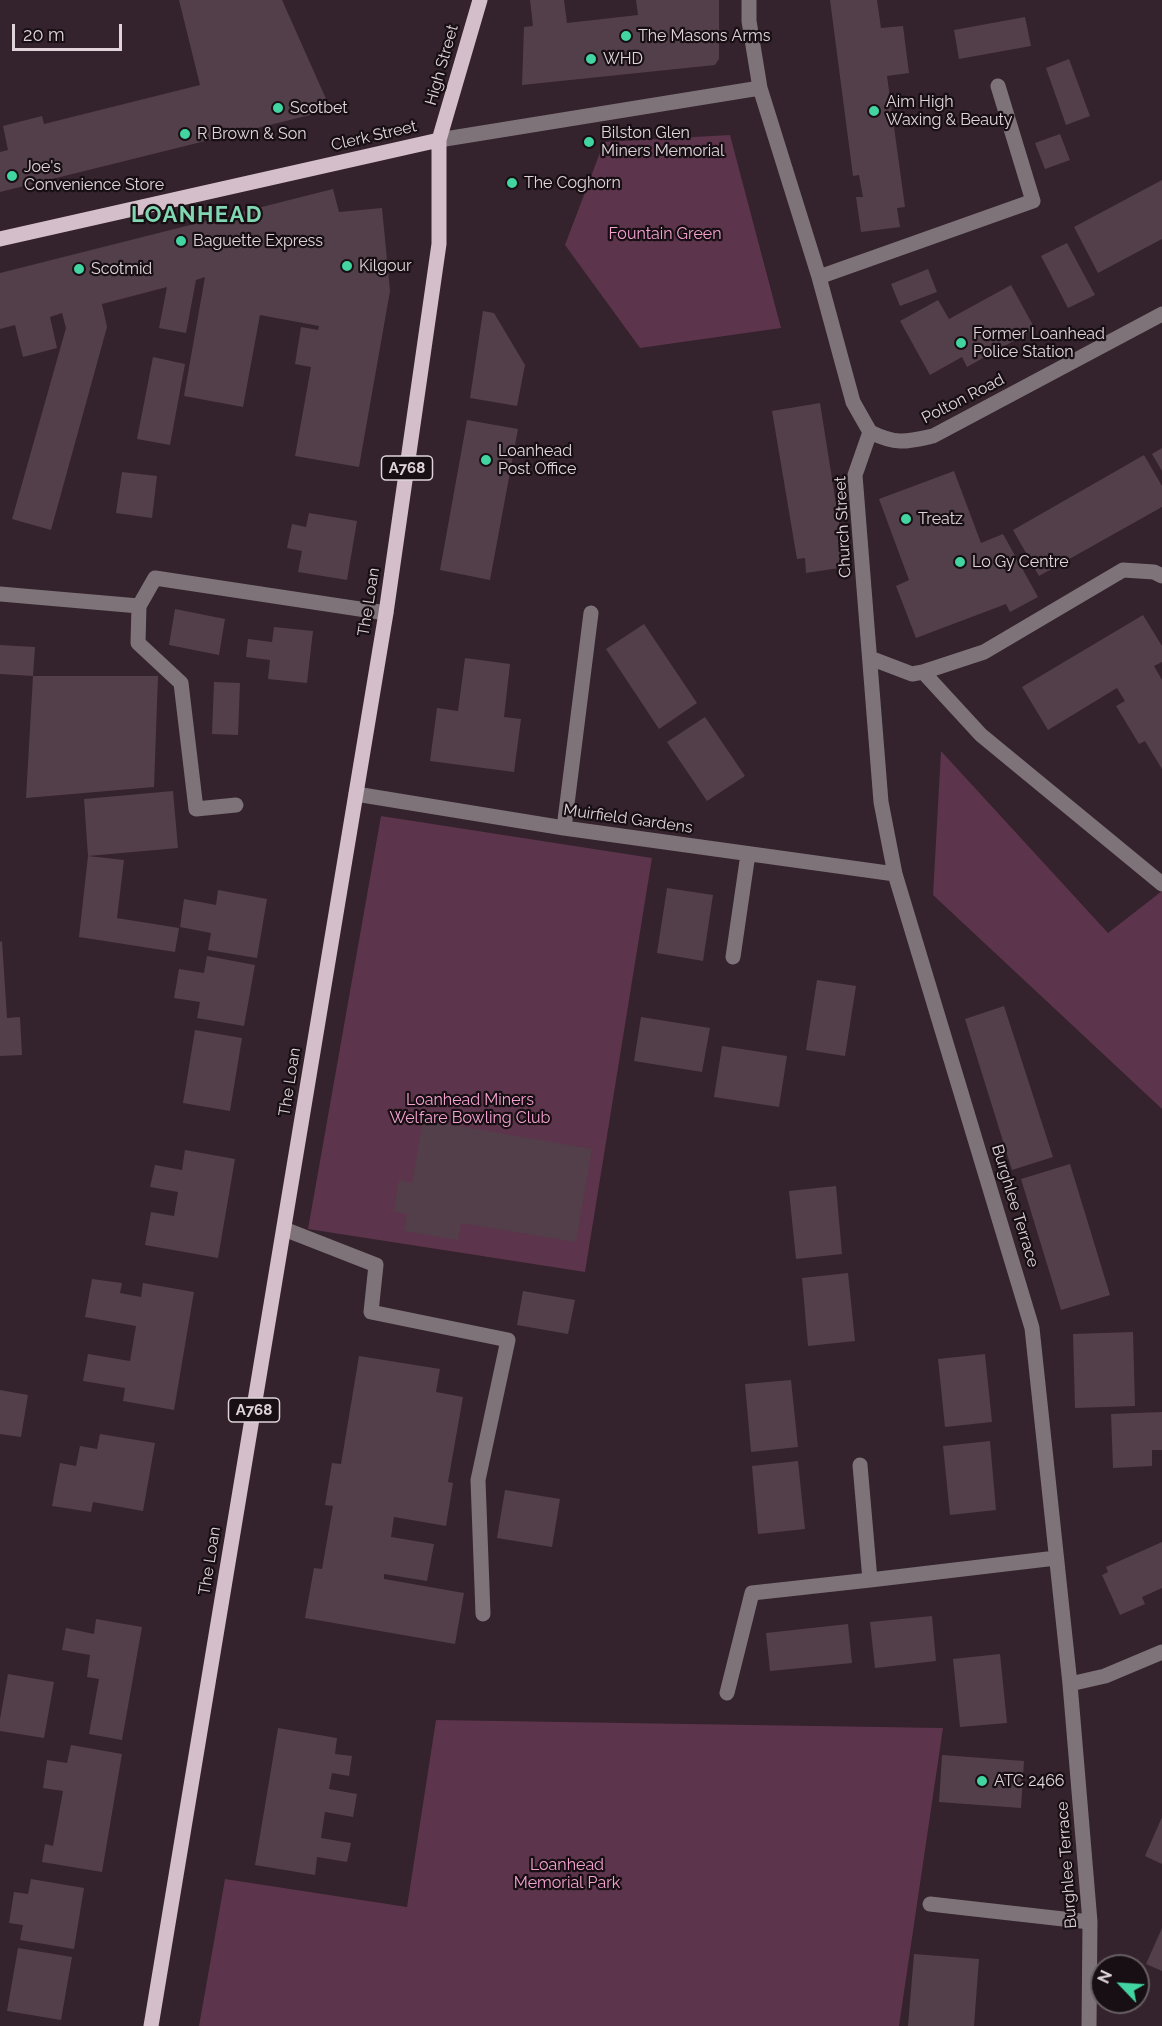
<!DOCTYPE html>
<html>
<head>
<meta charset="utf-8">
<style>
	body { margin:0 }
	#map { position:relative; width:1162px; height:2026px; overflow:hidden; background:#34222c; font-family:Raleway,sans-serif }
	canvas { display:block }
	.north { position:absolute; left:1090px; top:1954px; width:60px; height:60px; box-sizing:border-box; background:#170f13; border:2px solid #675e63; border-radius:50%; rotate:295deg; font-size:16px; font-weight:700; line-height:24px; text-align:center; color:#e0d4da }
	.north::after { content:''; display:block; margin:auto; width:21px; height:27px; background:#42d4a1; clip-path:polygon(50% 0,100% 100%,50% 72%,0 100%) }
	.scale { position:absolute; left:12px; top:24px; width:110px; height:27px; box-sizing:border-box; border:3px solid #e0d4da; border-top:0; padding-left:8px; font-size:18px; line-height:21px; white-space:nowrap; color:#e0d4da; -webkit-text-stroke:4px #170f13; paint-order:stroke }
</style>
</head>
<body>
<div id="map">
<canvas width="1162" height="2026"></canvas>
<div class="north">N</div>
<div class="scale">20 m</div>
</div>
<script>
const c = document.querySelector('canvas').getContext('2d');
c.lineJoin = 'round';
function fill(path, color) {
  c.fillStyle = color;
  c.fill(path, 'evenodd');
}
function strokePath(path, color, width, dash) {
  c.strokeStyle = color;
  c.lineWidth = width;
  c.lineCap = dash ? 'butt' : 'round';
  c.setLineDash(dash || []);
  c.stroke(path);
}
function label(font, color, halo, rows, align = 'center') {
  c.font = font + ' Raleway,sans-serif';
  c.lineWidth = 4.5;
  c.setLineDash([]);
  c.textBaseline = 'middle';
  c.strokeStyle = halo;
  c.fillStyle = color;
  for (const [text, x, y, turn = 0] of rows) {
    c.save();
    c.translate(x, y);
    c.rotate((+turn || 0) * Math.PI / 180);
    c.textAlign = isNaN(turn) ? turn : align;
    if (halo) c.strokeText(text, 0, 0);
    c.fillText(text, 0, 0);
    c.restore();
  }
}
const green = new Path2D(`
	M730,135l51,193 -141,20 -75,-103 39,-103z
	M941,751l167,182 54,-42v218l-229,-214z
	M381,816l271,42 -67,414 -277,-43z
	M436,1720l507,8 -44,298h-700l26,-147 182,28z`);
const building = new Path2D(`
	M179,0h103l45,101 -5,11 -322,80v-40l8,-2 -5,-24 39,-10 2,8 156,-39z
	M530,0h34l3,23 71,-8 -2,-15h83v59l-4,6 -193,20 2,-58 9,-1z
	M830,0h47l4,28 22,-2 6,47 -22,3 18,131 -8,1 3,19 -39,5 -5,-35h7l-4,-22 -6,1z
	M1025,17l6,29 -72,13 -5,-29z
	M1069,59l21,57 -24,9 -20,-57z
	M1060,134l10,26 -25,9 -10,-26z
	M1162,180v59l-64,34 -24,-46z
	M333,189l6,23 43,-4 8,83 -31,176 -64,-11 16,-89 -16,-3 6,-37 17,3 1,-4 -59,-11 -17,92 -59,-11 21,-119 -9,3 -10,53 -27,-5 8,-41 -65,17 5,23 -56,203 -39,-11 54,-191 -4,-15 -12,4 7,31 -34,9 -8,-32 -15,4v-56z
	M1067,243l28,52 -27,13 -27,-52z
	M928,269l9,23 -37,14 -9,-22z
	M1011,285l24,44 -68,38 -5,-10 -32,18 -30,-54 38,-21 11,19z
	M483,311l11,2 31,52 -8,41 -47,-8z
	M153,357l32,7 -15,81 -33,-6z
	M820,403l26,164 -40,6 -1,-15 -8,1 -25,-148z
	M467,420l51,9 -28,151 -50,-10z
	M1162,448v23l-10,-17z
	M1144,455l18,31v21l-123,69 -26,-46z
	M954,471l27,72 22,-9 35,63 -28,15 -4,-8 -90,34 -20,-52 13,-6 -30,-81z
	M122,472l35,4 -5,42 -36,-5z
	M309,513l48,8 -10,59 -49,-8 4,-21 -15,-3 5,-24 14,3z
	M175,609l50,10 -6,36 -50,-10z
	M1143,615l19,31v16l-8,4 8,14v89l-17,-28 -6,3 -23,-38 9,-5 -8,-13 -69,42 -26,-43z
	M644,624l53,79 -38,26 -53,-80z
	M274,627l39,4 -6,52 -39,-4 2,-19 -24,-3 2,-18 24,3z
	M0,645l35,2 -2,29 -33,-2z
	M465,658l45,6 -6,53 17,2 -7,53 -84,-11 7,-53 21,3z
	M33,676h125l-4,111 -128,11z
	M214,682l26,1 -2,52 -26,-1z
	M705,717l40,59 -38,25 -40,-59z
	M173,791l5,57 -90,8 -4,-57z
	M88,856l36,4 -7,58 62,10 -4,24 -96,-15z
	M667,888l46,7 -10,66 -46,-8z
	M218,890l49,9 -10,59 -49,-8 3,-17 -31,-6 4,-28 32,6z
	M2,941l5,77 13,-1 2,38 -22,1v-114z
	M207,956l48,9 -11,61 -47,-8 3,-16 -26,-4 5,-29 25,4z
	M817,980l39,6 -11,70 -39,-6z
	M1004,1006l49,151 -41,13 -47,-151z
	M641,1017l69,11 -8,44 -68,-11z
	M195,1030l47,8 -12,73 -47,-8z
	M722,1046l65,10 -8,51 -65,-10z
	M423,1120l169,29 -16,93 -115,-19 -3,17 -54,-9 3,-17 -13,-3 5,-31 13,3z
	M185,1150l50,9 -17,99 -73,-13 6,-33 23,4 4,-24 -28,-5 5,-22 27,5z
	M1070,1164l40,131 -49,15 -40,-131z
	M836,1186l6,68 -46,5 -7,-68z
	M848,1273l7,68 -47,5 -6,-68z
	M92,1279l30,4 -2,10 21,4 2,-14 51,9 -20,118 -51,-9 2,-13 -42,-7 5,-27 42,7 6,-35 -51,-9z
	M523,1291l52,9 -7,34 -51,-9z
	M1133,1332l2,74 -60,2 -2,-74z
	M985,1354l7,68 -47,5 -7,-68z
	M359,1356l81,13 -4,23 27,5 -15,85 5,1 -7,43 -52,-9 -3,20 43,7 -7,37 -43,-7v5l80,14 -9,51 -150,-26 9,-50 8,1 11,-63 -8,-1 7,-42 9,1z
	M791,1380l7,67 -47,5 -6,-68z
	M0,1390l28,5 -7,42 -21,-3z
	M1162,1412v38h-10v16l-39,2 -2,-54z
	M100,1434l55,9 -12,68 -50,-9 -2,10 -39,-6 8,-43 16,3 4,-20 17,3z
	M990,1441l6,69 -46,5 -7,-69z
	M798,1461l7,68 -47,5 -6,-68z
	M505,1490l55,9 -8,48 -55,-9z
	M1162,1542v46l-20,9 3,7 -25,11 -18,-40 6,-3 -2,-5z
	M932,1616l4,45 -61,7 -5,-46z
	M96,1619l46,8 -20,113 -33,-6 10,-55 -12,-2 3,-22 -28,-5 4,-22 28,6z
	M848,1624l4,39 -82,8 -4,-38z
	M1000,1654l7,69 -47,4 -7,-68z
	M8,1674l46,8 -10,56 -44,-7v-12z
	M278,1728l59,10 -2,16 17,2 -3,20 -17,-3 -3,16 28,5 -4,23 -28,-5 -4,26 30,5 -4,19 -30,-5 -2,18 -60,-10z
	M71,1745l51,9 -20,118 -60,-10 3,-18 8,2 10,-55 -20,-3 4,-28 20,3z
	M942,1755l82,6 -3,47 -82,-6z
	M1162,1817v47l-17,-8z
	M31,1879l53,9 -10,61 -54,-9 3,-15 -14,-2 5,-31 14,2z
	M1162,1928v43l-16,-7z
	M18,1948l54,9 -11,63 -54,-9z
	M914,1954l65,5 -5,67h-66z`);
const minor = new Path2D(`
	M749,0v21l11,67 59,189 34,125 17,30 -15,43 26,327 14,72 137,454 38,356 20,238 -1,104
	M439,140l321,-52
	M819,277l214,-76 -35,-115
	M870,432c27,13 36,10 63,4l229,-122
	M0,594l139,12
	M870,658l42,16 11,-2 61,-20 139,-82 31,2 8,4
	M923,672l58,63 181,149
	M356,794l208,34 331,46
	M236,805l-40,4 -15,-126 -43,-40 1,-37 16,-28 231,35
	M564,828l27,-215
	M733,957l15,-103
	M284,1229l92,36 -5,47 137,28 -30,140 5,134
	M860,1465l10,115 186,-22
	M1070,1684l35,-8 57,-24
	M727,1693l25,-100 118,-13
	M930,1904l160,18`);
const major = new Path2D(`
	M0,239l439,-99
	M151,2026l235,-1413 53,-369v-104l41,-140`);
const markers = [
	[626,36,6,"#42d4a1"],
	[591,59,6,"#42d4a1"],
	[278,108,6,"#42d4a1"],
	[874,111,6,"#42d4a1"],
	[185,134,6,"#42d4a1"],
	[589,142,6,"#42d4a1"],
	[12,176,6,"#42d4a1"],
	[512,183,6,"#42d4a1"],
	[181,241,6,"#42d4a1"],
	[347,266,6,"#42d4a1"],
	[79,269,6,"#42d4a1"],
	[961,343,6,"#42d4a1"],
	[486,460,6,"#42d4a1"],
	[906,519,6,"#42d4a1"],
	[960,562,6,"#42d4a1"],
	[982,1781,6,"#42d4a1"]
];
const shields = [
	[407,468,51],
	[254,1410,51]
];
const shieldNames = [
	["A768",407,468],
	["A768",254,1410]
];
const poiNames = [
	["The Masons Arms",638,36],
	["WHD",603,59],
	["Aim High",886,102],
	["Waxing & Beauty",886,120],
	["Scotbet",290,108],
	["Bilston Glen",601,133],
	["Miners Memorial",601,151],
	["R Brown & Son",197,134],
	["Joe's",24,167],
	["Convenience Store",24,185],
	["The Coghorn",524,183],
	["Baguette Express",193,241],
	["Kilgour",359,266],
	["Scotmid",91,269],
	["Former Loanhead",973,334],
	["Police Station",973,352],
	["Loanhead",498,451],
	["Post Office",498,469],
	["Treatz",918,519],
	["Lo Gy Centre",972,562],
	["ATC 2466",994,1781]
];
const streetNames = [
	["High Street",442,65,-74],
	["Clerk Street",374,136,-13],
	["Polton Road",963,399,-27],
	["Church Street",843,527,-93],
	["The Loan",369,602,-81],
	["Muirfield Gardens",628,819,8],
	["The Loan",290,1082,-81],
	["Burghlee Terrace",1015,1206,73],
	["The Loan",210,1561,-81],
	["Burghlee Terrace",1067,1865,-94]
];
const parkNames = [
	["Fountain Green",665,234],
	["Loanhead Miners",470,1100],
	["Welfare Bowling Club",470,1118],
	["Loanhead",567,1865],
	["Memorial Park",567,1883]
];
const districtNames = [
	["LOANHEAD",197,215]
];
fill(green, '#5c344b');
fill(building, '#533f4a');
strokePath(minor, '#7d7378', 15);
strokePath(major, '#d3bec9', 15);
for (const [x, y, r, color] of markers) {
  const dot = new Path2D();
  dot.arc(x, y, r, 0, 2 * Math.PI);
  c.fillStyle = color;
  c.fill(dot);
  strokePath(dot, '#170f13', 2);
}
for (const [x, y, w] of shields) {
  const box = new Path2D();
  box.roundRect(x - w / 2, y - 12, w, 24, 4.5);
  c.fillStyle = '#170f13';
  c.fill(box);
  strokePath(box, '#e0d4da', 1.5);
}
label('bold 15px', '#e0d4da', null, shieldNames);
label('16px', '#e0d4da', '#170f13', poiNames, 'left');
label('16px', '#e0d4da', '#170f13', streetNames);
label('16px', '#f4a2d0', '#170f13', parkNames);
c.letterSpacing = '1.5px';
label('bold 22px', '#80d7b2', '#170f13', districtNames);
c.letterSpacing = '0px';
</script>
</body>
</html>
